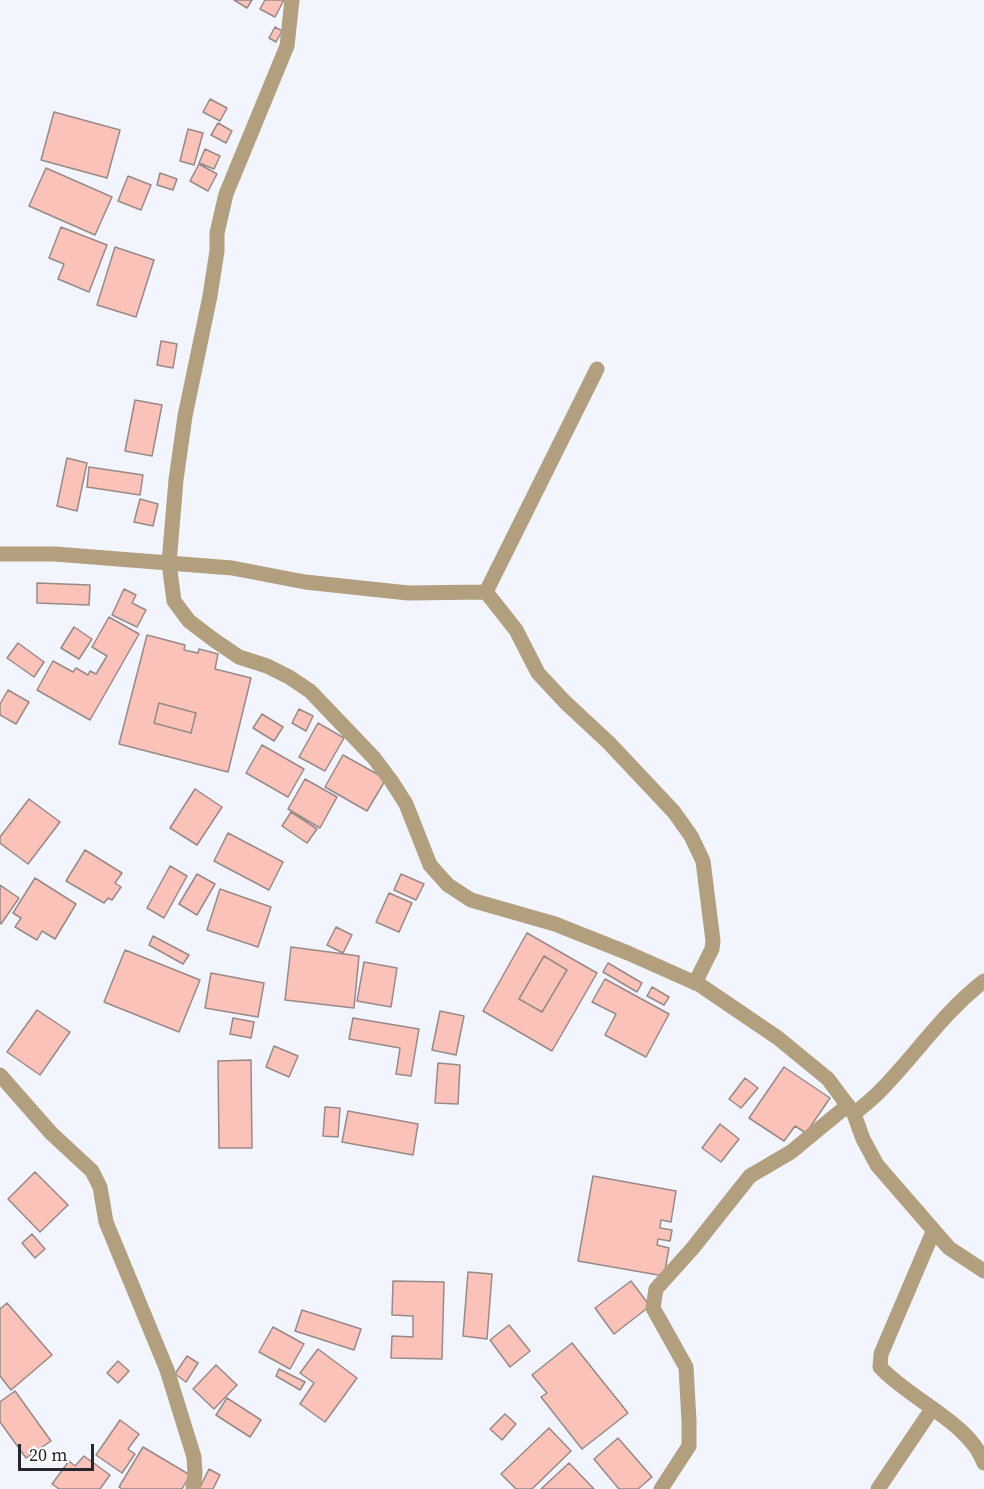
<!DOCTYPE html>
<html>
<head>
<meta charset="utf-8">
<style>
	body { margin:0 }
	#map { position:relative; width:984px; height:1489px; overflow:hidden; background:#f2f4fe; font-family:"Source Serif 4",serif }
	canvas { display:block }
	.scale { position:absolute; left:18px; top:1444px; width:76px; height:27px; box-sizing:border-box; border:3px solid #26272c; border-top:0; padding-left:8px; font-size:18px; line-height:21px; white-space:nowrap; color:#26272c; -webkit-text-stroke:4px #fff; paint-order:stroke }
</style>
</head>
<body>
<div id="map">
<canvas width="984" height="1489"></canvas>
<div class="scale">20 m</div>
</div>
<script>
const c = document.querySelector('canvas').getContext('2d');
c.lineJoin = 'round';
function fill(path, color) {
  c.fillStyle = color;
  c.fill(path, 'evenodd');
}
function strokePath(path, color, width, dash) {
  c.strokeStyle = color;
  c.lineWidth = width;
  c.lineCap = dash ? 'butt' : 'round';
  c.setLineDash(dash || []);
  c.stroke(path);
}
const building = new Path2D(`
	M234,0h18l-5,8z
	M265,0h19l-9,17 -15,-8z
	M275,27l7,4 -6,11 -7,-4z
	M210,99l17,9 -7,13 -17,-9z
	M54,112l66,18 -13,48 -66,-18z
	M218,123l14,8 -6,12 -15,-8z
	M188,129l15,4 -9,32 -14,-4z
	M205,149l15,7 -6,13 -15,-6z
	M199,164l18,10 -9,17 -18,-10z
	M46,168l66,29 -17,38 -66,-29z
	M160,173l17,6 -4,11 -16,-5z
	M128,176l23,9 -10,25 -23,-9z
	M61,227l46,18 -18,47 -31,-13 6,-15 -15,-6z
	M115,247l39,13 -18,57 -39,-12z
	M161,341l16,3 -4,24 -16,-3z
	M135,400l27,5 -10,51 -27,-5z
	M67,458l20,5 -10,48 -20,-5z
	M89,467l54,8 -3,20 -53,-8z
	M140,499l18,5 -5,22 -19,-4z
	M37,583l53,2 -1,20 -52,-2z
	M124,589l12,6 -4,8 14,7 -9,17 -25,-12z
	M109,617l30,17 -49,86 -53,-30 16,-29 20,11 3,-4 12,7 2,-4 6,3 11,-18 -15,-9z
	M74,627l18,12 -13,20 -18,-11z
	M147,635l38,10 -1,5 14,3 1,-4 19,5 -3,15 36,9 -23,94 -109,-28zM159,703l37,10 -5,20 -37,-10z
	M18,643l26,19 -10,15 -27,-19z
	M8,690l21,12 -13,22 -16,-9v-11z
	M159,703l37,10 -5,20 -37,-10z
	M299,709l14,7 -7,15 -14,-8z
	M262,714l21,13 -9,14 -21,-13z
	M318,723l26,15 -19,33 -26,-14z
	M262,745l42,24 -16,28 -42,-24z
	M343,755l43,24 -19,32 -42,-24z
	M305,779l32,18 -17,31 -32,-19z
	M195,789l27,18 -25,38 -27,-17z
	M29,799l31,23 -32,42 -28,-21v-6z
	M291,812l26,17 -10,14 -25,-17z
	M228,833l55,29 -14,28 -55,-29z
	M85,850l37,23 -7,10 6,4 -9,13 -4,-2 -4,5 -38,-22z
	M170,866l17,10 -23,42 -17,-10z
	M197,874l18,10 -18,31 -18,-11z
	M401,874l23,10 -8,16 -22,-10z
	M35,878l41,26 -21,35 -13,-8 -5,9 -22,-13 6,-9 -8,-5z
	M0,885l19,13 -18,26 -1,-1z
	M220,889l51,18 -13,40 -51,-17z
	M389,893l23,10 -13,29 -23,-10z
	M336,927l16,8 -9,18 -16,-8z
	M527,933l70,40 -45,78 -69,-40zM544,956l23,14 -25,42 -23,-13z
	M153,936l36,19 -6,9 -34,-19z
	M291,947l68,9 -5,52 -69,-8z
	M125,950l75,30 -21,52 -75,-30z
	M544,956l23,14 -25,42 -23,-13z
	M364,962l33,6 -6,39 -34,-6z
	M608,963l34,20 -5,9 -34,-20z
	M211,973l53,10 -6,34 -53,-9z
	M605,979l64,35 -23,43 -41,-22 11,-21 -24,-12z
	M652,987l17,10 -5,8 -17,-9z
	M37,1010l33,22 -30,43 -33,-23z
	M440,1011l24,5 -8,39 -24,-5z
	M233,1018l21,4 -3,16 -21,-4z
	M353,1018l66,11 -8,47 -15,-2 4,-26 -51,-9z
	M274,1046l24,10 -9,21 -23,-10z
	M251,1060l1,88h-33l-1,-87z
	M438,1063l22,2 -2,39 -23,-1z
	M784,1067l46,31 -24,35 -11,-7 -11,15 -35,-23z
	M745,1078l13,10 -17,20 -12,-9z
	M325,1107l15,1 -2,29 -15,-1z
	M348,1111l70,13 -5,31 -71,-13z
	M720,1124l19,15 -18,23 -19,-14z
	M35,1172l33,33 -28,27 -32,-33z
	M593,1176l83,15 -5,31 -10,-2 -1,8 12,2 -2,11 -12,-2 -1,6 12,3 -5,28 -86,-15z
	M32,1234l13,15 -10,9 -13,-15z
	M468,1272l24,2 -5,65 -24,-3z
	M393,1281l51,1 -2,77 -51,-1 1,-22 21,1v-21l-21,-1z
	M631,1281l19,25 -36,28 -19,-26z
	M7,1303l45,52 -41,35 -11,-14v-67z
	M302,1310l59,19 -7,21 -59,-19z
	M509,1325l21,26 -20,16 -20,-27z
	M273,1327l31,17 -14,25 -31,-17z
	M572,1343l56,70 -46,36 -41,-52 6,-4 -15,-18z
	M318,1349l39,29 -32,44 -25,-18 14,-21 -14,-10z
	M187,1356l11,7 -12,19 -11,-8z
	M118,1361l11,10 -11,12 -11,-10z
	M216,1365l21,20 -23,24 -21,-20z
	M279,1369l26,13 -5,8 -24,-14z
	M15,1391l36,50 -25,17 -26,-36v-20z
	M227,1398l34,22 -11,17 -34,-22z
	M505,1414l11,10 -14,16 -12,-11z
	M120,1420l19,14 -11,15 7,5 -13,19 -26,-18z
	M549,1428l22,23 -39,38h-16l-15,-15z
	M618,1438l34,39 -14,12h-19l-25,-30z
	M143,1447l47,28 -8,14h-60l-3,-2z
	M84,1456l26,19 -10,14h-41l-7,-5 17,-23 6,5z
	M569,1463l25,26h-53z
	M209,1469l11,6 -7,14h-14z`);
const minor = new Path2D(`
	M292,0l-5,46 -61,148 -9,39v18l-7,45 -25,120 -9,64 -7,83 5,38 15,20 25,19 25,17 28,9 22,11 21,14 22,23 42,44 18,24 14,22 24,61 18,20 23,15 84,24 73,29 72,32 78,53 50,41 26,35 9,25 14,26 72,83 35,23
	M0,554h55l177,14 73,14 103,11 78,-1 30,38 22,43 27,29 44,41 65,69 17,24 12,25 10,80 -1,8 -17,34
	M486,592l111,-223
	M0,1075l51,58 41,38 8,16 6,35 61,148 27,87 1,17 -2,15
	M854,1114c9,-8 20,-16 28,-25 36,-37 60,-75 102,-108
	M933,1232l-52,122 -1,13c29,32 90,56 104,96
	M661,1489l28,-43v-25l-3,-54 -33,-59 3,-19 36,-40 58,-73 41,-24 57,-47
	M878,1489l54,-80`);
fill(building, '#fac2b8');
strokePath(building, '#978a87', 1.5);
strokePath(minor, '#b19f7e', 15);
</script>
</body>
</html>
